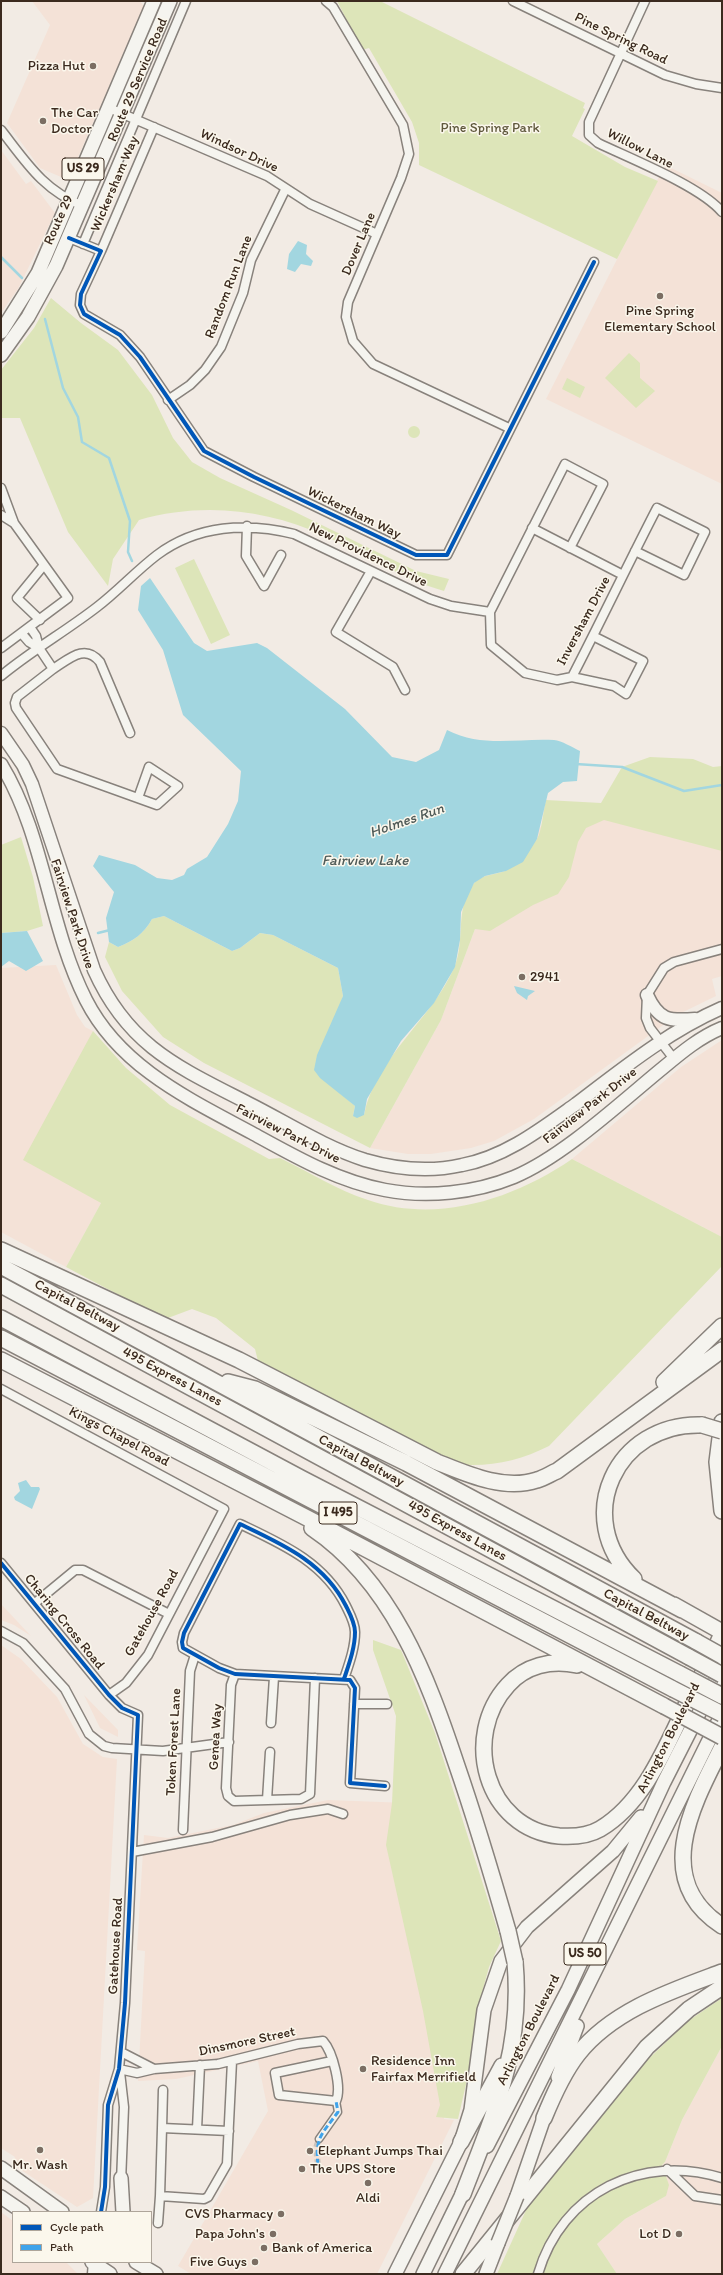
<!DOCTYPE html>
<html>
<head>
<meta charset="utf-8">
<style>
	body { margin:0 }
	#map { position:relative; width:723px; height:2275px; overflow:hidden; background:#f2ebe4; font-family:Itim,sans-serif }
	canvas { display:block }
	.frame { position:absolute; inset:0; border:2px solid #3b2a1e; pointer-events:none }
	.legend { position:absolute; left:12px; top:2211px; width:140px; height:52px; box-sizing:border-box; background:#fbf7ec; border:1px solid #aea59a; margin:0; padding:5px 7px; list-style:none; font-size:12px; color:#3b2a1e }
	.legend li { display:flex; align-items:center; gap:8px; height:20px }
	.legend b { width:20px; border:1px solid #aea59a }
</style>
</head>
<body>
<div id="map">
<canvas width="723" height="2275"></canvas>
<div class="frame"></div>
<ul class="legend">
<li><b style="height:5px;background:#0057b8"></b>Cycle path</li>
<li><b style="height:5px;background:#3fa3ea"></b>Path</li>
</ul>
</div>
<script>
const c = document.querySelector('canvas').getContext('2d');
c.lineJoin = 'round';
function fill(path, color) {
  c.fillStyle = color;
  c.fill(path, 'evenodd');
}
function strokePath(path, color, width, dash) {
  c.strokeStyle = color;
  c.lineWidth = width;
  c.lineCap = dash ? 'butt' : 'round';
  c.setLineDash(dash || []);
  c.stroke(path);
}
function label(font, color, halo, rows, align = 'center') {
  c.font = font + ' Itim,sans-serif';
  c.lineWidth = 3;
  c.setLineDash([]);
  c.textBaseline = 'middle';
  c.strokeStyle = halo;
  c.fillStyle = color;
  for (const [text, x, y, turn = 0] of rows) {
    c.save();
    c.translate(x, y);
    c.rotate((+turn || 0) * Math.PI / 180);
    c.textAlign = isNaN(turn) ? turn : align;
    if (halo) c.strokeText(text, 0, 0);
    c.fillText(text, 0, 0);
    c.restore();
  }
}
const built = new Path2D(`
	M32,1h108l4,6 -76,173 -28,-12 -33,-45 43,-98z
	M1,150l25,34 5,-3 24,32 -37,76 -17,24z
	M665,165l57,28v291l-176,-85z
	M555,808l167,34v134l-10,3 4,17 -39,19 -143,104 -40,22 -23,7 -40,6h-23l-38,-6 71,-128 46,-123z
	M56,965l21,50 8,12 8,4 -6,13 14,159 -35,64 -65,-35v-264z
	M722,1040v197l-150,-78 109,-92z
	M1,1604l30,32 -17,-11 -13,-5z
	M1,1645l20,14 36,38 26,47 20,13 14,2 -24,439 -16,9 -65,-43 3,-7 -14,-9z
	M84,1695l34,35v7l-18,-9z
	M328,1800l106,4 11,267 -1,48 10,1 -77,154h-186l-13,-8 90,-155 -10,-50 -82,18 -38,2 7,-130 -8,-1 7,-115 24,3 65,-13 31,-12z
	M722,2046v228h-105l-20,-30 28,-25 41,-23 -4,-31 3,-3 17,-42z
	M1,2212l12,9v41h53l12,12h-77z`);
const green = new Path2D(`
	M337,1h43l205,102 -2,5 2,1 -13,27 53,31 33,14 -41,78 -198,-94v-22l-7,-21 -43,-74 -7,2z
	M51,298l30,25 37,27 34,45 21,43 19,24 28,16 71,32 125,61 33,8 -5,12c-42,-12 -79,-37 -119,-55 -59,-27 -123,-34 -186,-16l-26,39 -5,27 -40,-54 -48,-114h-19v-48l33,-42z
	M629,353l11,10v15l15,13 -19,17 -31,-30z
	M567,378l18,9 -5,11 -18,-9z
	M408 432a6 6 0 1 1 12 0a6 6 0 1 1-12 0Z
	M194,559l36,76 -19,9 -36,-76z
	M650,757l43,2 20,8 9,-1v85l-118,-31 -18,8 -8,14 -9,35 -11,17 -25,11 -43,26 -15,-2 -34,91 -71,128 -166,-85 -41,-26 -41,-46 -17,-34 4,-15 9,5c15,-6 26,-13 34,-28l12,-3 68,35 8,-3 20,-15 13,2 65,33 5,28 -4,13v83l16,14 -2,10 11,-1c11,-57 67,-95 90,-147 12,-27 0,-60 20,-85 8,-9 21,-8 31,-12 5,-2 29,-27 32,-32 5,-8 6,-28 9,-39l55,3 21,-36z
	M21,837l12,40 10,49 -16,5 -26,2v-88z
	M93,1031l33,37 44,37 99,54 11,-1c29,14 57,32 88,42 69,24 146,-1 204,-41l150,78v29l-173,180c-30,15 -61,22 -95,18l-194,-95 -5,-20 -39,-31 -24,-9 -24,9 -15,-5 -87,-46 35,-64 -78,-43z
	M373,1640l28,10 34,83 66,208 -12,26 -10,37 -9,63 -12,52 -22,-2 4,-12 -17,-94 -37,-166 6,-42 4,-87 -23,-66z
	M722,1998v48l-40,74 -17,42 -3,3 7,20 -3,11 -41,23 -28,25 20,30h-120l30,-66 111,-139 50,-48z`);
const water = new Path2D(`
	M298,241l9,4 -1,9 7,7 -2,5 -10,-2 -6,8 -8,-3 2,-15z
	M150,578l44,65 13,8 50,-8 10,5 78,61 47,48 24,5 23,-12 8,-20c35,18 70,8 107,10 8,1 18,7 26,11l-3,30 -14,1 -15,11 -11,46 -14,23 -17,9 -21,5 -11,7 -13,29 -1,28 -5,27 -21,36 -33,38 -34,58 -3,16 -7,3 -4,-2 2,-10 -35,-28 -6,-8 3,-15 26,-59 -5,-28 -65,-33 -13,-2 -20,15 -8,3 -68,-35 -12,3c-8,15 -19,22 -34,28l-9,-5 -3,-24 8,-26 -21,-26 6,-11 36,10 22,13 15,2 12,-5 3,-6 20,-12 21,-33 10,-23 3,-30 -58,-56 -20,-65 -25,-40 3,-24z
	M27,931l16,30 -17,10 -17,-10 -8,6v-34z
	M514,986l21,5 -7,5 -1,4 -10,-7z
	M26,1480l5,7h8l1,2 -8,20 -17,-9 -1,-3 6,-6 -2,-8z`);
const stream = new Path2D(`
	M1,257l21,21
	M45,319l18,69 15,29 4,25 27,16 21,63 -2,31 4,9
	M576,764l46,3 62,24 38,-6
	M98,933l12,-3`);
const pedestrianTunnel = new Path2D(`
	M318,2165l-2,-17 3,-9`);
const pedestrian = new Path2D(`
	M319,2139l19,-27 -2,-11`);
const minor = new Path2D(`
	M326,1l7,6 70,118 6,29 -8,24 -53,124 -2,15 7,24 20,23 136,64
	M513,1l152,74 31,9 26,4
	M645,1l-56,121v13l9,8c33,16 102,43 124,69
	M109,108l158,68 43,28 67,30
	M1,130c25,32 42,60 82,76
	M69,238l32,13 -20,43 -1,11 4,9 36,21 20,22 64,94 50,26 162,78h31l147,-293
	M83,244l103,-243
	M101,251l53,-124
	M168,400l22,-15 15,-15 16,-23 22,-54 8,-33 34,-70
	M1,488l13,35 54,75 -67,50
	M1,515l13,8
	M247,526l-1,30 18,30 17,-31
	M532,528l91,47
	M371,571l-35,61 57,35 12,23
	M490,612l1,33 34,28 32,7 15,-3 42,9 12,8 17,-33 -50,-25
	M40,620l-23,-22 27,-33
	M22,634l7,8 10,6 -3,-12 -6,-9
	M39,648l14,21c16,-10 32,-26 47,-7l30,71
	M53,669l-36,28 -2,6 1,5 41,61 100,36 21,-19 -29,-19 -11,31
	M1,676c30,-25 65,-45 96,-69 21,-16 39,-36 60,-52 40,-30 90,-33 137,-21l136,65 21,7 39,6 75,-148 38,20 -33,64
	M572,677c29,-56 56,-113 85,-169l48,24 -21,43 -49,-24
	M674,1059l-24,-31 -4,-10 1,-23 17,-27 10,-6 48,-13
	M1,1389l223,120 -76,146 -22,28 -17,12
	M1,1563l108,132 13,13 16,7 -13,288 -6,66 -11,36 -3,82 -4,25
	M35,1603l40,-33h8l86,44
	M1,1631l22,12 42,46 24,45 15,12 8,2 51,3 66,-9
	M235,1674l-4,11 -5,103 2,8 6,5 67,-2 9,-5 5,-116
	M344,1679c5,-15 11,-31 11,-47 0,-9 -5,-18 -9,-26 -22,-44 -64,-62 -106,-82l-56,109 -2,9 1,6 36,20 16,6 115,6 5,8 -5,95 35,3
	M354,1704h33
	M271,1723l3,-46
	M267,1800l3,-48
	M183,1830l7,-159 5,-16
	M132,1852l80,-15 78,-22 38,-6 15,5
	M121,2052l33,17
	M119,2069l18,4 17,-4 64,-5 80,-20 25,-3c10,11 19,47 13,60l-57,-6 -4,-22 57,-12
	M120,2072l4,35 -3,75
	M162,2128l1,-38
	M197,2129l3,-64
	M229,2131l-67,-3 -2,68 44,3 4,-2 19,-33 5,-103
	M667,2169l28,27 27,4
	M158,2223l2,-27
	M538,2274c24,-82 104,-121 184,-96`);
const tertiary = new Path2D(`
	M93,2274l1,-12`);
const secondary = new Path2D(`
	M1,733l22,32 9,19 62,186c34,76 84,97 154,133 38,19 76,44 117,57 31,9 66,12 97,5 43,-8 79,-36 114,-61 46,-35 93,-73 146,-96
	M1,764c44,72 47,161 85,236 34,67 103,99 166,133 42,23 85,48 133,57 42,8 90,3 129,-13 50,-21 107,-75 150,-110 18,-15 36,-30 58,-39
	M647,995c12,26 22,26 48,24`);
const primary = new Path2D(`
	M1,332l37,-59 116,-272
	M1,355l27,-38 28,-51 114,-265
	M558,2077l19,-51
	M487,2146l81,-156 96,-208 58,-114
	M1,2168l61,44
	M121,2178l2,34
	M517,2196l30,-87
	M1,2197l22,15
	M92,2262l18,12
	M136,2262l20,12
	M395,2274l66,-132 10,-32 13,-100 17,-49 26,-34 86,-76 28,-34
	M423,2274l44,-90
	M445,2274l277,-560
	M486,2274l12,-31`);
const motorway = new Path2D(`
	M1,1250l238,110 198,102c30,12 67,29 100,18 7,-2 13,-6 20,-9l165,-121
	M1,1266l696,376
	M1,1285l688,372
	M1,1318l300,160 379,196
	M1,1338l672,351
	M1,1360l308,159 355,187
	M228,1382l27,7 151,74 276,147
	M664,1382l58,-56
	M722,1422l-5,40 5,49
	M312,1528c80,54 115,148 144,235 19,55 36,112 52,168
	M634,1579c-63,-61 -18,-157 68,-154
	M674,1605l48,27
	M577,1665c-26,-6 -52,1 -69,20 -47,51 -23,144 51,151 14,1 29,0 41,-7 47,-28 68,-88 91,-134 11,-20 23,-41 31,-62
	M722,1747c-29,57 -71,133 0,179
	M544,2118c9,-22 19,-45 34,-64 35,-44 93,-63 144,-82
	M461,2142l41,-76
	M463,2194c31,-81 60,-143 52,-232
	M463,2274l184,-227 42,-38 33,-22`);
const primaryBridge = new Path2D(`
	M498,2243l19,-47`);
const motorwayBridge = new Path2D(`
	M702,1425l20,6
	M697,1642l25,14
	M689,1657l33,18
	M680,1674l42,22
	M673,1689l49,25
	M664,1706l58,31
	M508,1931l7,31`);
const quiet = new Path2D(`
	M318,2165c-3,-28 4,-31 20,-53l-2,-11`);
const cycleway = new Path2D(`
	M69,238l32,13 -20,43 -1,11 4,9 36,21 20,22 64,94 50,26 162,78h31l147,-293
	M1,1563l108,132 13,13 16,7 -13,288 -6,66 -11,36 -3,82 -4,25
	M344,1679c5,-15 11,-31 11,-47 0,-9 -5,-18 -9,-26 -22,-44 -64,-62 -106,-82l-56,109 -2,9 1,6 36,20 16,6 115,6 5,8 -5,95 35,3`);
const markers = [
	[93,66,4,"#7b6e63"],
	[43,121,4,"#7b6e63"],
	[660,296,4,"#7b6e63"],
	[522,977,4,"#7b6e63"],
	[363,2069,4,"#7b6e63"],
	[40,2150,4,"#7b6e63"],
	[310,2151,4,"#7b6e63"],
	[302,2169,4,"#7b6e63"],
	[368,2183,4,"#7b6e63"],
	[281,2214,4,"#7b6e63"],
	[273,2234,4,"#7b6e63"],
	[679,2234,4,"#7b6e63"],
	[264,2248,4,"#7b6e63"],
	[255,2262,4,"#7b6e63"]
];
const shields = [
	[83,169,42],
	[338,1513,38],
	[585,1954,42]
];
const shieldNames = [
	["US 29",83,169],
	["I 495",338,1513],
	["US 50",585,1954]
];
const streetNames = [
	["Pine Spring Road",621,39,26],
	["Route 29 Service Road",138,80,-67],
	["Willow Lane",640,149,27],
	["Windsor Drive",239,151,25],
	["Wickersham Way",115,184,-67],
	["Route 29",59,220,-66],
	["Dover Lane",359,244,-67],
	["Random Run Lane",229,287,-69],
	["Wickersham Way",354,513,26],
	["New Providence Drive",368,555,26],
	["Inversham Drive",584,621,-62],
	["Fairview Park Drive",72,914,72],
	["Fairview Park Drive",590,1106,-38],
	["Fairview Park Drive",288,1134,27],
	["Capital Beltway",77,1306,28],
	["495 Express Lanes",172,1377,28],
	["Kings Chapel Road",119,1437,28],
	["Capital Beltway",361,1461,28],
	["495 Express Lanes",457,1531,29],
	["Gatehouse Road",152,1613,-61],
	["Capital Beltway",646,1615,28],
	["Charing Cross Road",64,1622,51],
	["Genea Way",216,1737,-87],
	["Arlington Boulevard",669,1738,-63],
	["Token Forest Lane",174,1742,-87],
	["Gatehouse Road",116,1946,-87],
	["Arlington Boulevard",529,2030,-63],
	["Dinsmore Street",247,2042,-12]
];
const poiNames = [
	["Pizza Hut",85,66,"right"],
	["The Car",51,113],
	["Doctor",51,129],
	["Pine Spring",660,311,"center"],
	["Elementary School",660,327,"center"],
	["2941",530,977],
	["Residence Inn",371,2061],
	["Fairfax Merrifield",371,2077],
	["Elephant Jumps Thai",318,2151],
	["Mr. Wash",40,2165,"center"],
	["The UPS Store",310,2169],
	["Aldi",368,2198,"center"],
	["CVS Pharmacy",273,2214,"right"],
	["Papa John's",265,2234,"right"],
	["Lot D",671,2234,"right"],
	["Bank of America",272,2248],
	["Five Guys",247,2262,"right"]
];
const parkNames = [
	["Pine Spring Park",490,128]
];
const waterNames = [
	["Holmes Run",407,821,-19],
	["Fairview Lake",365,861]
];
fill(built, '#f4e2d7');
fill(green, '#dde5b9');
fill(water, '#a2d6e0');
strokePath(stream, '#a2d6e0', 2.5);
strokePath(pedestrianTunnel, '#cdc4bc', 6, [6, 3]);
strokePath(pedestrian, '#88827c', 9);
strokePath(minor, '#88827c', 11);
strokePath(tertiary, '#88827c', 13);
strokePath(secondary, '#88827c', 15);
strokePath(primary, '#88827c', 16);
strokePath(motorway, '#88827c', 18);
strokePath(pedestrian, '#f5f4ef', 6);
strokePath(minor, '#f5f4ef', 8);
strokePath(tertiary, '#f5f4ef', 10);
strokePath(secondary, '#f5f4ef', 12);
strokePath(primary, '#f5f4ef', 13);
strokePath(motorway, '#f5f4ef', 15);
strokePath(primaryBridge, '#88827c', 16, []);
strokePath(motorwayBridge, '#88827c', 18, []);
strokePath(primaryBridge, '#f5f4ef', 13);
strokePath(motorwayBridge, '#f5f4ef', 15);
strokePath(quiet, '#3fa3ea', 3, [6, 3]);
strokePath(cycleway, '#0057b8', 4);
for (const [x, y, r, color] of markers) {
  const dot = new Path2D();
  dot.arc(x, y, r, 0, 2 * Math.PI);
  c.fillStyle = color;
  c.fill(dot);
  strokePath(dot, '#fbf7ec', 1.5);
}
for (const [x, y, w] of shields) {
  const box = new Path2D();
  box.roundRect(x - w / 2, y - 11, w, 22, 3);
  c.fillStyle = '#fbf7ec';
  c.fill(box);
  strokePath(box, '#3b2a1e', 1);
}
label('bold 13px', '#3b2a1e', null, shieldNames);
label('14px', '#3b2a1e', '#fbf7ec', streetNames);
label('14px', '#3b2a1e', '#fbf7ec', poiNames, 'left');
label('14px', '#5f583c', '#fbf7ec', parkNames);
label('italic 15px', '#505b58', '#fbf7ec', waterNames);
</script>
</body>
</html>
